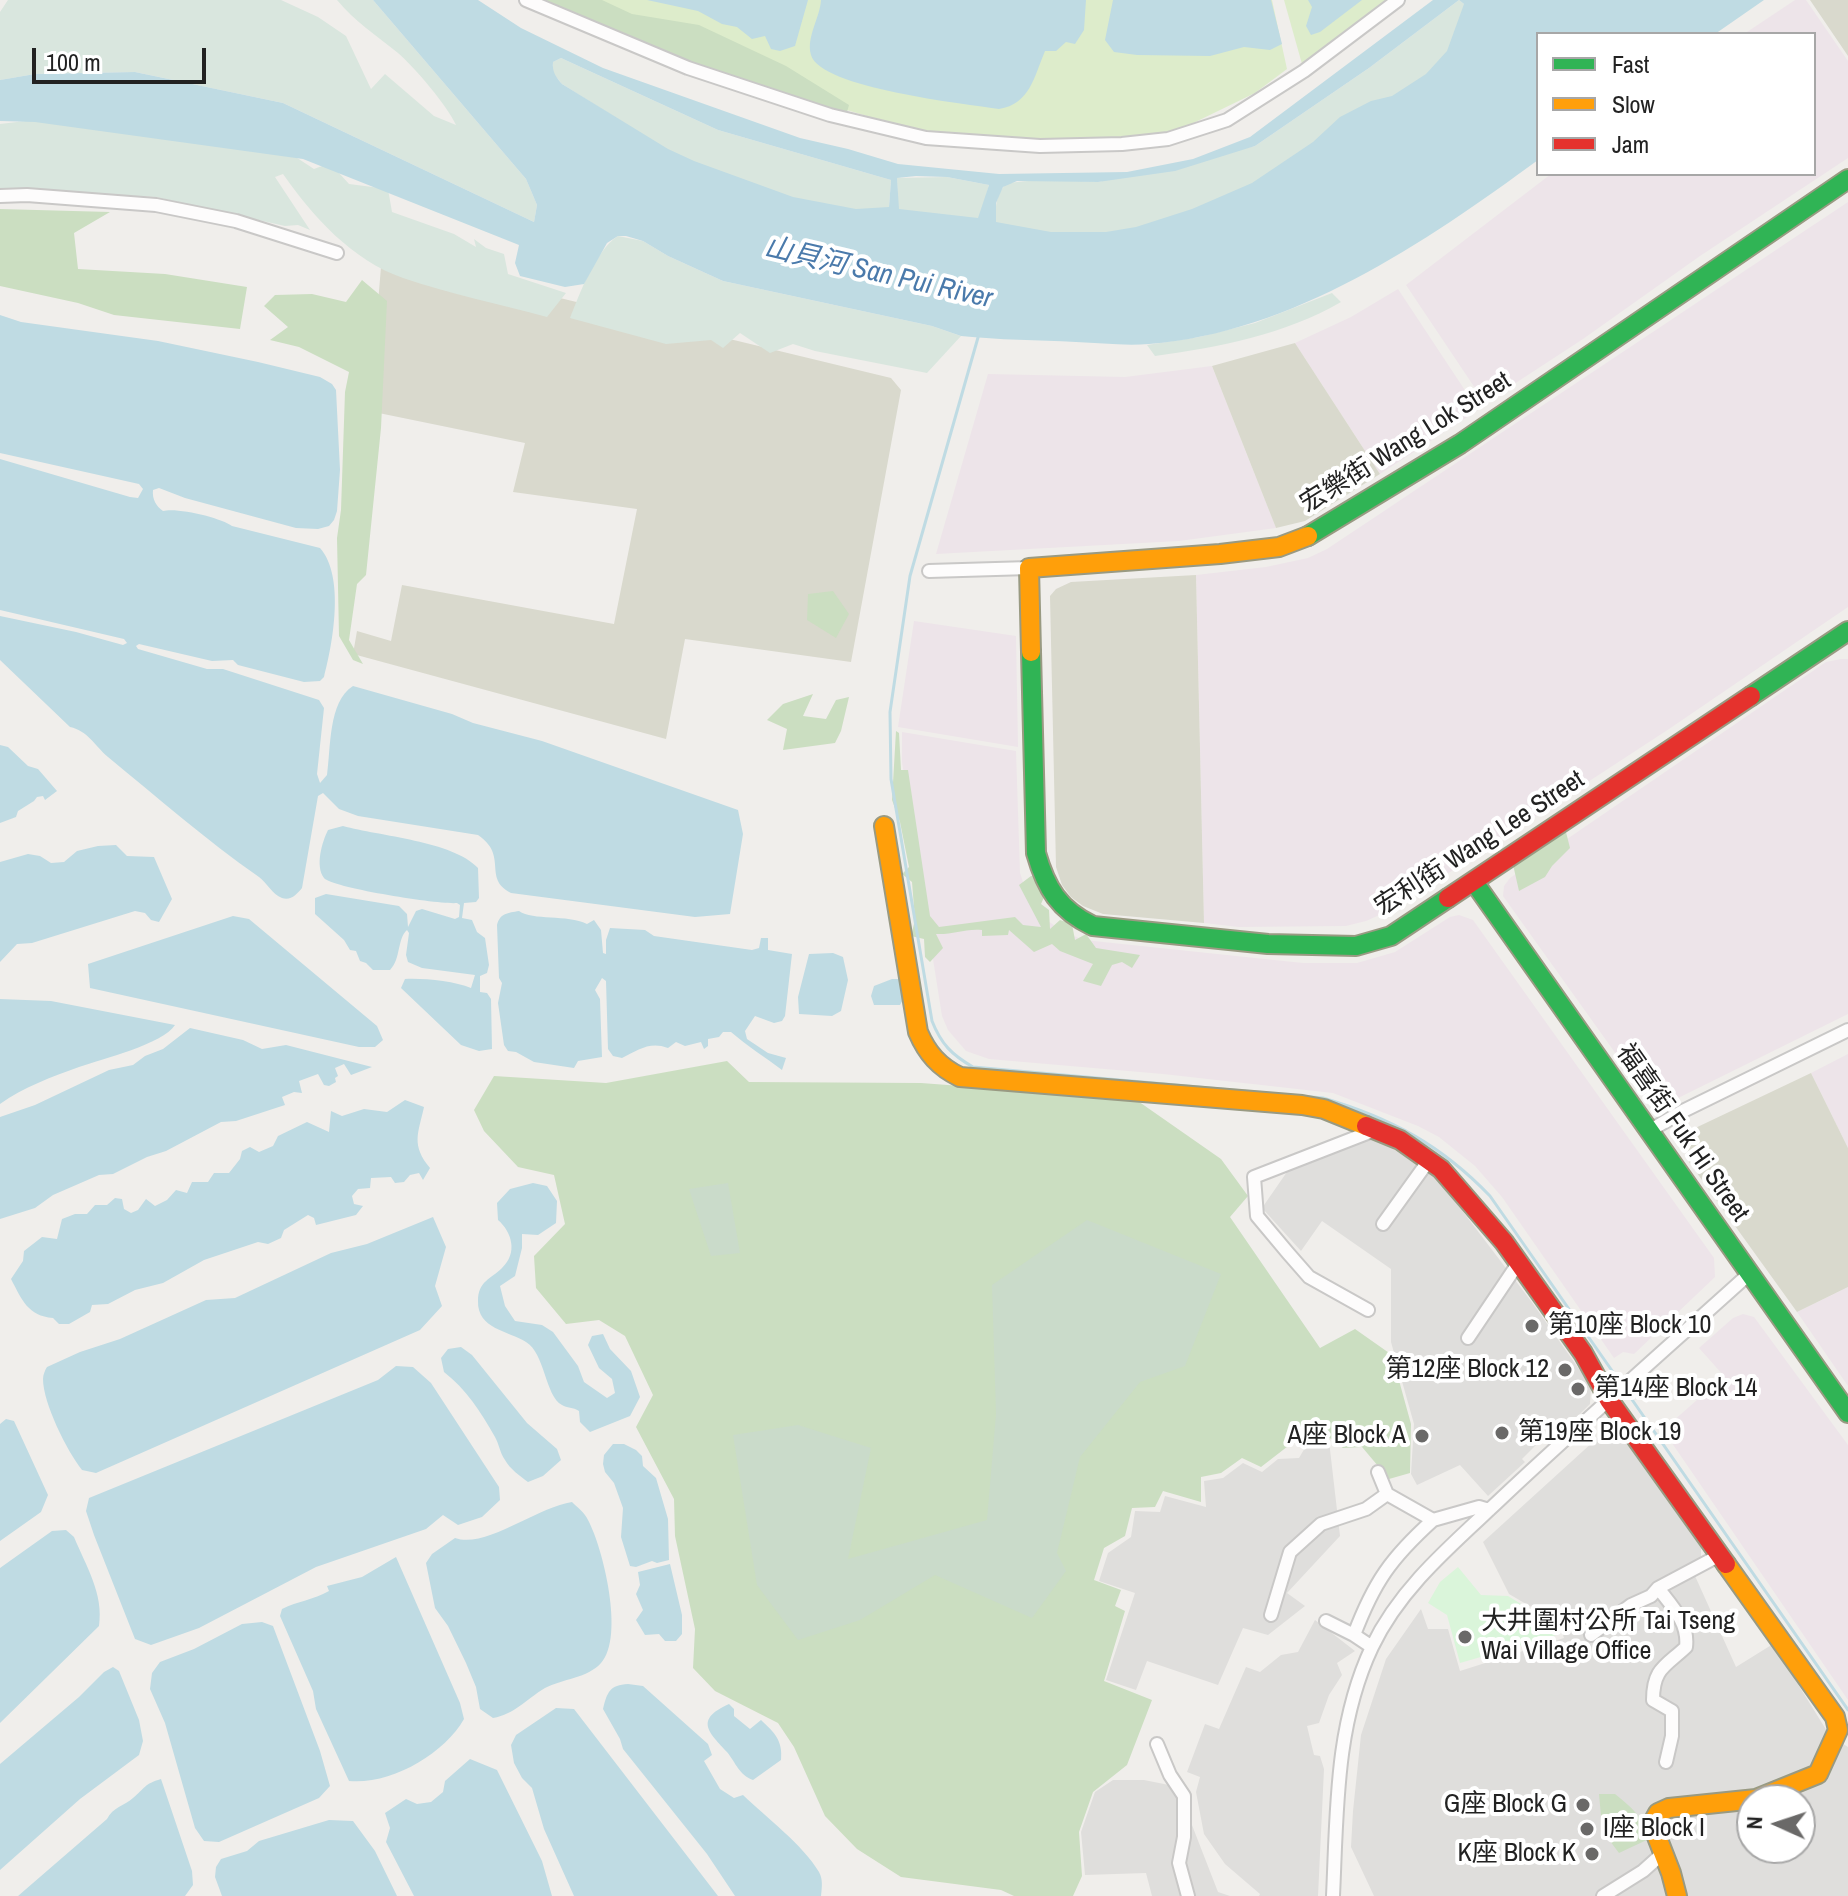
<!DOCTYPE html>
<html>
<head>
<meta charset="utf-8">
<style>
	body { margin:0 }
	#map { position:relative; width:1848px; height:1896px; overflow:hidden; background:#f0eeeb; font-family:"Archivo Narrow",sans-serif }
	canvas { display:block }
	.legend { position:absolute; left:1536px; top:32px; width:280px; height:144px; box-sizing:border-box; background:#fff; border:2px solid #a7a7a7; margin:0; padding:10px 14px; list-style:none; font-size:24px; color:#222 }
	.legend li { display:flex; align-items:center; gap:16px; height:40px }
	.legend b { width:40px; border:2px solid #a7a7a7 }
	.north { position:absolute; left:1736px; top:1784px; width:80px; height:80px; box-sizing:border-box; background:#fff; border:2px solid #a7a7a7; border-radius:50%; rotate:273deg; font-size:22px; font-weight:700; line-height:32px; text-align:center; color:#222 }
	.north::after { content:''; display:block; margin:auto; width:28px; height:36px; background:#6a6968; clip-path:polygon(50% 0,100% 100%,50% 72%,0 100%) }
	.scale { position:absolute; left:32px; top:48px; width:174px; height:36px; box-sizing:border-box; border:4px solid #222; border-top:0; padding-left:10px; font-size:24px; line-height:28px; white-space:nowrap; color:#222; -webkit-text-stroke:6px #fff; paint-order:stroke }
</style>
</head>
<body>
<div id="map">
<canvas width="1848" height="1896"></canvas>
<ul class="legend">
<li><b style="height:10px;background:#30b455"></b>Fast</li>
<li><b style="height:10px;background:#ff9f0a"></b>Slow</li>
<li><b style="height:10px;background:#e5322d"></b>Jam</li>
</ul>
<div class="north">N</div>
<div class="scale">100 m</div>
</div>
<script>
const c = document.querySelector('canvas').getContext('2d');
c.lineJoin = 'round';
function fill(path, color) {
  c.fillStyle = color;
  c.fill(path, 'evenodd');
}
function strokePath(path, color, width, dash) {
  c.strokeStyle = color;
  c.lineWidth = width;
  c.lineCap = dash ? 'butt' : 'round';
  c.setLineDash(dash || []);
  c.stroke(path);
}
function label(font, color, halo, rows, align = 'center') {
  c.font = font + ' "Archivo Narrow","Noto Sans TC",sans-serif';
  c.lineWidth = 8;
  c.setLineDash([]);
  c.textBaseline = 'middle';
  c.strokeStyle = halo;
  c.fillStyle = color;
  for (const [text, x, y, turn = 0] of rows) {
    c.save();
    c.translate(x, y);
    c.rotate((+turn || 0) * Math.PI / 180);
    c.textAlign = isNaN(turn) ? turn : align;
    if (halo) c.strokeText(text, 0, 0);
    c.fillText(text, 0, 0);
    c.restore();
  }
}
const residential = new Path2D(`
	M1375,1138l60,37 96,126 60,85 -1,18 -31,31 -8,-5 -29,29 3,3 -37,34 -28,-31 -43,20 -6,-11 3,-50 -23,-82v-73l-69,-48 -21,30 -39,-43 27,-39z
	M1616,1421l85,123v16l-10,7 45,100 37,-23 57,92 18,11v149h-474l-23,-49 2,-36 8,-76 25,-76 35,-50 7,20h20l12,42 104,-33 -6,-19 -13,-4 -36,-21 -26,-52zM1752,1800h48v48h-48z
	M1315,1431l14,10 11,95 -53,57 18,13 -37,29 -25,-7 -25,57 -71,-24 -11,29 -30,-10 29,-87 -36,-12 9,-28 23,-16 4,-26 25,1 5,-16 41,11 -2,-26 19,-3 20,-15 19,9 16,-13 21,-1z
	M1315,1620l40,31 -18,12 5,12 -13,20 -10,28 -12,3 7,29 6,1 4,13 -6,127h-59l1,-2 -35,-30 -21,-30 -8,-42 4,-15 -13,-5 18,-48 14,5 27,-62 14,5 21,-17 17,-3z
	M1113,1780h31l45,9 1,31 28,72 12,4h-78l-6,-23 -61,2 -4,-43 14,-40z`);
const industrial = new Path2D(`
	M1795,0h11l42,61v97l-148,98 -117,83 -98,64 -79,-118 145,-111h263v-140h-70z
	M1848,202v405l-179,122 -274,179 -29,13 -20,5 -107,1 -35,-4 -8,-348 70,-8 42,-9 19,-9z
	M1398,289l80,121 -98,64 -85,-131 56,-26z
	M1212,366l64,162 -97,13 -243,13 52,-180 137,3z
	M914,621l102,15 2,111 -120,-20z
	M1841,659h7v355l-180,89 -13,1 -14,-15 -138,-193 1,-10 6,-8 316,-216z
	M902,732l114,19 4,122 6,18 22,30 16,11 20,8 219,23h54l38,-11 55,-35 9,-2 14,5 241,338 1,19 -81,77 -11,-2 -9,6 -112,-161 -27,-31 -36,-29 -21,-11 -85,-33 -170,-19 -174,-15 -23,-8 -18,-21 -6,-14 -40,-254z
	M1848,1054v94l-37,-75z
	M1848,1287v99l-51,-74z
	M1743,1314l11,3 94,128v255l-185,-270 61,-54 -25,-28 34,-30z`);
const construction = new Path2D(`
	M1810,0h38v56z
	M382,255l509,123 10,12 -50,272 -166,-23 -19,100 -313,-85 4,-23 34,10 11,-56 212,39 23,-115 -124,-17 12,-49 -156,-32z
	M1295,343l85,131 -75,47 -29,7 -64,-162z
	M1196,575l8,348 -101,-9 -20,-8 -12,-9 -9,-12 -6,-18 -6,-271 6,-7 15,-7z
	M1811,1073l37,75v139l-51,25 -108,-150 -6,-14 -1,-9 7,-8z`);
const grass = new Path2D(`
	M555,0h717l15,69 -32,24 -74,36 -59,15 -148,-2 -63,-13 -122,-36z
	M1284,0h109l-76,61 -15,3z`);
const forest = new Path2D(`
	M536,0h66l30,14 67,11 87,41 63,39 -5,18 -155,-51z
	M0,209l110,3 -36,21 4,36 87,5 82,13 -7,42 -126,-14 -36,-12 -78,-17z
	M362,280l25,21 -6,127 -15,147 -9,9 -8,56 14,24 -10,-4 -14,-24 -2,-98 4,-28 4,-118 4,-20 -50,-25 -29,-7 18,-13 -24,-21 11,-11 37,-1 34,8z
	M833,591l16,23 -13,24 -29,-18 1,-26z
	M813,694l-10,22 23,3 10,-19 13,-3 -8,34 -6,12 -52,7 4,-21 -20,-9 16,-16z
	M896,731l3,2 2,37h7l22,146 9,11 76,-10 8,8 18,2 -22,-42 12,-9 22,1 -12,27 8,6 1,19 10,-9 12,4 3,16 11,-6 10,14 44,7 -8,13 -10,-6 -10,3 -11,21 -18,-5 10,-17 -33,-13 -8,-7 -18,8 -25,-22 -1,5 -26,1v-6c-16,-2 -30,5 -46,4l7,14 -13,14 -5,-5 -1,-18 -13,-3 4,-16 -3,-38 -10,-8 7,-7 -9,-45 -8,-22z
	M1538,831l28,1 4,16 -18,18 -7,11 -26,14 -10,-44z
	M727,1061l22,21 172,1 214,16 86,60 27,37 -18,21 90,131 35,-19 37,26 19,69 -1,49 -21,6 -27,-32 -19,1 -29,-22 -53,41 -19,-9 -21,15 -20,4v25l-38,-11 -8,16 -23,1 -7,28 -21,12 -10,32 27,10 -6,16 10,5 -21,70 48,19 -25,65 -34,27 -14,40 3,44 -9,20h-59l-13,-6 -100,-13 -44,-28 -32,-33 -31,-69 -16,-24 -63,-32 -22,-23 2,-39 -20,-93 -1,-37 -38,-72 17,-32 -28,-59 -26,-16 -33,4 -30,-36 -2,-32 31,-32 -11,-49 -36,-8 -34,-36 -10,-21 20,-34 112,7z
	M1599,1794h16c16,13 29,24 36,44l-32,15 -9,-12 4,-12 -13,-13z`);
const wetland = new Path2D(`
	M8,0h273l37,17 28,19 25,53 14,-15 49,42 22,9c-9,-20 -41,-57 -58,-72 -21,-17 -44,-32 -61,-53h36l153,179 11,26 -3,17 -251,-119 -148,-31 -100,2 -35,6v-68z
	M1459,0l5,4 2,-4 72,34 -408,245 -387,-81 -181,-114 -9,-11v-11l8,-4 157,72 173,50 -2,27 9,2 -1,-31 50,-1 42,8 -4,15 10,21c1,-13 0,-29 13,-38l38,-4 52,3 157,-36 114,-78z
	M51,118l234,32 29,19 16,-6 19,21 39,5 4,23 62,22 22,13 -2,-8 12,9 18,6 4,20 58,19 -19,24c-47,-13 -97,-23 -144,-39 -51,-18 -90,-61 -120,-104l-8,3 35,53 -12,-5 -13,1 -129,-29 -156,-8v-65z
	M618,236l25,5 25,15 55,25 209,45 29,10 -34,37 -112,-22 -22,-7 -23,9 -30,-20 -17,15 -12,-8 -45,4 -96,-26c10,-25 25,-67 48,-82z
	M1332,293l9,9c-57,33 -122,45 -186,54l-8,-11 52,-8 56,-14z`);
const cemetery = new Path2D(`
	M728,1183l12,70 -29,3 -22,-67z
	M1087,1220l134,54 -36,92 -45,16 -60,75 -23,96 9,18 -34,47 -97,-43 -75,45 -62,20 -41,-55 -24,-150 65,-10 73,23 -23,111 139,-39 9,-106 -4,-129z`);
const park = new Path2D(`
	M1458,1567l23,28 27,1 36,22 13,4 3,12 -100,29 -13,-48 -19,-12 12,-21z`);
const water = new Path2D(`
	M373,0h105l43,28 82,40 197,70 48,11 50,15 101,10 128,-2 66,-13 57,-22 183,-137h26l-90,68 -114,78 -80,25 -77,11 -81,-1 -14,6 -7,16v19l55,10h55l30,-5 56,-18 60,-26 61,-41 27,-25 31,-16 21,-5 34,-22 21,-23 17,-47 -5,-4h305l-49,34h-177v126c-113,83 -246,173 -389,184 -24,2 -49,-1 -73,-2 -38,-2 -77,-2 -115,-6l-29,-10 -209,-45 -55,-25 -25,-15 -17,-5h-8l-11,7 -23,41 -19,3 -45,-11 -5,-13 4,-18 -216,-86 -268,-37 -35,-1v-41l35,-6 100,-2 148,31 251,119 3,-17 -11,-26zM561,58l157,72 173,50 -2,27 -33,2 -63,-12 -99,-36 -26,-12 -106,-65c-6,-7 -10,-12 -9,-22zM916,176l31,1 42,8 -11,33 -79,-9 -2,-31z
	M647,0h161l-13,46 -15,5 -9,-2 -6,-13 -13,3 -15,-12 -15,-3 -24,-13z
	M821,0h265l-2,30 -9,14 -9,-2 -10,9h-11c-11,26 -15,53 -46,58 -33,-5 -179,-21 -188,-54 -5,-18 9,-37 10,-55z
	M1113,0h158l11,44 -12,6 -26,-3 -34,9 -73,-1 -23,-3 -9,-12z
	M1308,0h54l-42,32 -9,3 -5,-9 6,-19z
	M0,315l21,7 137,19 100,21 62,15 12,7 4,6 4,80 -3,41 -3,9 -5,6 -11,3 -22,-1 -111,-30 -26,-10 -6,2c-1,9 3,16 10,21 14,-4 59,7 69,15l88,22c25,28 13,95 4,129l-4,4 -16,1 -66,-17 -5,-5 -21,1 -73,-17 -3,2 2,3 69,20h16l96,31 5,8 -7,66 3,9 7,-8c4,-27 1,-73 26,-89l99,28 21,9 69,18 196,69 5,24 -13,80 -35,3 -184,-24c-29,-15 -2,-37 -33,-58l-120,-19 -19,-7 -16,-16 -5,3 -16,92c-5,6 -11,13 -20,10 -10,-4 -15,-15 -23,-21 -53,-37 -101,-79 -151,-120 -14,-12 -20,-26 -38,-30l-70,-67v-44l76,16 47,13 4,-2 -3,-4 -124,-29v-151l130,38 8,1 5,-9 -4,-5 -139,-31z
	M0,745l8,2 20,19 10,3 19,22 -12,9 -2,-4 -6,1 -3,4 -16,10 -2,6 -16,6z
	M343,826c36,10 110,15 135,42l1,30 -3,4 -12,1 -2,15 10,2 5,12 8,6 4,27 -2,8 -7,3v16l7,1 4,6 1,50 -13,2 -18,-6 -60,-57 4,-9c18,-1 49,2 66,9l4,-13 -53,-7 -14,-6 -2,-7 3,-22 -2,-3c-10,9 -6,29 -17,40h-17l-7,-7 -6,-2 -4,-10 -6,-1 -6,-10 -29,-26v-16l11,-4 73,12 8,8 1,13 8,-16 6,-2 33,10 4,-2 1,-12 -3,-2c-15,2 -125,-15 -133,-25 -9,-12 -2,-36 4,-48z
	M116,845l11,11 27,1 18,42 -13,23 -8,-2 -6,-7 -10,-2 -103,32 -15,1 -17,18v-100l28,-8 12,2 11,7 13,-1 13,-11 21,-5z
	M519,911c14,10 48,3 68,13l7,-4 7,10 2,23 3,1v-14l4,-12 35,2 9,6 98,14 7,-2 2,-10h7v12l24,4 -7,62 -3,5 -8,2 -19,-7 -10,15 2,8 21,14 18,5 -4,12c-17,-13 -35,-24 -51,-38h-8l-4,5 -11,2v7l-4,3 -3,-7 -16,4 -9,-4 -8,6c-18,-7 -30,2 -46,10l-9,-2 -5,-7 -2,-68 -4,-3 -7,12 5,9 2,58 -24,4 -4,7 -40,-6 -18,-10 -8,-1 -4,-6 -6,-42 4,-20 -3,-5 -2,-53c3,-12 11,-12 22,-14z
	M233,916l16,3 128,107 6,14 -8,7h-16l-269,-59 -2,-24z
	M833,953l10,4 5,23 -7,31 -9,5 -33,-2 -1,-17 11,-43z
	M892,979h9l3,19 -4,7h-26l-3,-9 3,-10z
	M0,999l51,2 124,24c-12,19 -73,34 -96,42 -27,10 -56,20 -79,37z
	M190,1028l53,12 19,9 24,-4 86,22 -21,8 -7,-11 -9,4 3,8 -3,2 1,4 -7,4 -5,-1 -6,-11 -19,7 3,12 -8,-1 -12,5 3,8 -49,16 -15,1 -55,29 -19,6 -34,17 -14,1 -46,20 -18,13 -35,11v-102l35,-12 74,-35 24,-5 12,-9 18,-7z
	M405,1100l19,7c-6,27 -13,38 6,61l-7,12 -4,-7 -9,2 -6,7 -9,1 -4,-6 -20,1 -1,10 -12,1 -6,7 2,8 9,2 -7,9 -40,10 -2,-7 -6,-3 -24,15 -3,8 -13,6 -10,-2 -54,18 -41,23 -28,7 -27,14 -16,1 -2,7 -21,12h-10l-6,-6c-25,-2 -31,-18 -42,-39l12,-18 1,-10 18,-14 15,2 5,-20 13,-5h12l8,-9h12l8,-7 7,1 2,10 7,4 7,-3 8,-11 9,7 12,-6 9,-10 11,3 5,-11h16l6,-9h15l11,-14 2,-8 8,-4 9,5 14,-6 5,-10 29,-14 22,10 2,-21 11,5 22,-7 23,3z
	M533,1183l14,3 10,15 -1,22 -18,12 -16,-1v14l-7,28 -15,10 5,20 10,15 27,4 11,7 25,34 6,16 23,16 8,-5 -3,-14 -13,-11 -11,-23 4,-9 11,-2 7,15 21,22 9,26 -10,19 -40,16 -10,-10 -1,-11c-6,-4 -12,-3 -17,-6 -17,-9 -17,-52 -36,-63 -17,-11 -49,-13 -48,-41 0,-20 13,-22 24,-33 16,-15 10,-36 -4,-48l-1,-17 13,-14z
	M433,1217l13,30 -11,39 7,20 -22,24 -324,143 -14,-3c-15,-19 -39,-67 -39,-91 0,-4 2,-9 4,-12l33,-15 40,-13 86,-39 29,-2 96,-45 36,-9z
	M461,1347l11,8 55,68 30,26 4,11 -18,16 -15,6c-8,-6 -18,-13 -23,-22 -5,-7 -6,-16 -10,-23 -14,-25 -29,-48 -51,-65l-3,-14 7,-9z
	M396,1366l17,1 18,16 68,104 1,13 -18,17 -24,8 -15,-10 -17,14 -110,38 -117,61 -48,17 -16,-6 -41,-104 -8,-24 3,-13 289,-118z
	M6,1419l8,2 34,74 -7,17 -41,29v-117z
	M613,1444h11l12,6 6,6 1,10 13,12 12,41 1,41 -12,3 -5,-2 -16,6 -6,-1 -9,-29 2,-29 -9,-25 -9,-11 -2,-8 1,-9z
	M572,1502c5,5 13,11 16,18 15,28 37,117 13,143 -13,15 -39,16 -56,25 -20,12 -30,26 -52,30l-13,-9 -4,-22 -10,-24 -18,-37 -13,-18 -9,-45 6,-9 23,-16c31,11 82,-31 117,-36z
	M66,1530l8,7c12,29 30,57 25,89l-99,97v-155l52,-37z
	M396,1557l64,146 4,16c-20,35 -73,66 -115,62l-33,-72 -3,-18 -33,-75 2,-7c16,-8 31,-9 47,-18l-2,-5 35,-9z
	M670,1564l12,51v19l-6,7h-11l-6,-7 -14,1 -9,-15 7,-10 -7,-16 4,-9 -2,-13z
	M262,1622l11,4 47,125 10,35 -11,12 -100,44 -15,-1 -9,-13 -30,-105 -15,-34 2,-16 8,-11 34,-13 48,-25z
	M113,1667l6,4 20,49 4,21 -4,14 -59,44 -80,71v-106l79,-67 25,-25z
	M628,1684l15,2 65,58 4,11 -8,6 16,28 14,9 9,-3c23,22 60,50 76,77 4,7 3,15 2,24h-86l-28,-42 -84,-105 -3,-10 -17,-30c4,-17 7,-24 25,-25z
	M729,1704l5,5v7l16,13 11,-9c14,13 22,21 20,40l-28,20c-14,-5 -17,-17 -26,-28 -17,-19 -34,-32 2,-48z
	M556,1708l18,1 144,187h-144l-30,-67 -12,-41 -10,-10 -8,-15 -3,-18 5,-10z
	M470,1759l27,11 45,91 10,35h-138l-28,-54 4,-14 -5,-15 21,-14 11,5 14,-2 12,-10 2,-11z
	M161,1779l31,92 1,14 -8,11h-167l89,-77c6,-12 17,-13 26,-21 12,-10 11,-14 28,-19z
	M329,1820l24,1 22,30 22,45h-175l-7,-19 1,-10 5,-8 26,-8 12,-10z`);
const stream = new Path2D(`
	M979,334l-69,242 -20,136 1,67 41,242c9,23 20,34 41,46l350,31c68,20 118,47 167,98l132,189
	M1626,1391l222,319`);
const street = new Path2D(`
	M526,0l162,68 142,47 96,23 114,8 82,-2 46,-5 59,-19 77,-49 94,-71
	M0,196l27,-1 129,10 80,16 101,32
	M929,571l100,-3
	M1649,1131l34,-20 165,-81
	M1383,1224l46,-64
	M1368,1310l-59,-33 -21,-24 -31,-37 -3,-39 121,-47
	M1468,1338l51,-76
	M1378,1472l9,22 46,26 46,-13 10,3
	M1658,1588c14,18 31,35 28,59 -20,19 -33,21 -33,53l19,11v25l-6,26
	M1271,1615l19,-63 31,-28 45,-15 21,-15
	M1326,1621l28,14 18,12
	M1354,1635c20,-53 37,-77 79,-115
	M1591,1635l40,-30 20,-9 7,-8 62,-33
	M1157,1744l13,31 14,21v41l-5,26 9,33
	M1333,1896c4,-84 2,-171 39,-249 30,-63 86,-107 135,-154 79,-74 161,-146 242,-219
	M1603,1896l40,-25 19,-17`);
const fast = new Path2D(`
	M1308,536l152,-92 388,-265
	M1031,652l5,201c10,35 23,57 57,73l175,18 88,2 35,-10 57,-38
	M1751,696l97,-65
	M1474,882l374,531`);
const slow = new Path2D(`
	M1031,652l-2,-84 191,-14 59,-7 29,-11
	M884,826l34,206c9,21 21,35 42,45l342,28 22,4 42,17
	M1677,1896l-6,-23 -19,-49 6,-11 11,-5 87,-9 62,-25 20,-44 -3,-13 -109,-153`);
const jam = new Path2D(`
	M1448,898l303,-202
	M1366,1126l34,14 41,29 63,73 79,111 26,47 117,164`);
const markers = [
	[1532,1326,8,"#6a6968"],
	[1565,1370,8,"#6a6968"],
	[1578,1389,8,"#6a6968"],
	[1502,1433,8,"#6a6968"],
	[1422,1436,8,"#6a6968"],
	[1465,1637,8,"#6a6968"],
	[1583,1805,8,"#6a6968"],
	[1587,1829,8,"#6a6968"],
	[1592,1854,8,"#6a6968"]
];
const streetNames = [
	["宏樂街 Wang Lok Street",1406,443,-32],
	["宏利街 Wang Lee Street",1480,844,-33],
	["福喜街 Fuk Hi Street",1682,1133,55]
];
const poiNames = [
	["第10座 Block 10",1548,1326],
	["第12座 Block 12",1549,1370,"right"],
	["第14座 Block 14",1594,1389],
	["第19座 Block 19",1518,1433],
	["A座 Block A",1406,1436,"right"],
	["大井圍村公所 Tai Tseng",1481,1622],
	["Wai Village Office",1481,1652],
	["G座 Block G",1567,1805,"right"],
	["I座 Block I",1603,1829],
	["K座 Block K",1576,1854,"right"]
];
const waterNames = [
	["山貝河 San Pui River",878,274,13]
];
fill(residential, '#dfdedc');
fill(industrial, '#ede4e9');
fill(construction, '#d9d9cd');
fill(grass, '#ddeccb');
fill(forest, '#cbdec1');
fill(wetland, '#d9e6de');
fill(cemetery, '#cadbca');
fill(park, '#daf5da');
fill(water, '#bfdbe3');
strokePath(stream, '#bfdbe3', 3);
strokePath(street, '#c9c8c7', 16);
strokePath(fast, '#999a82', 22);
strokePath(slow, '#999a82', 22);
strokePath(jam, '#999a82', 22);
strokePath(street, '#fdfcfc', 12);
strokePath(fast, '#30b455', 18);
strokePath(slow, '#ff9f0a', 18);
strokePath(jam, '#e5322d', 18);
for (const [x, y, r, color] of markers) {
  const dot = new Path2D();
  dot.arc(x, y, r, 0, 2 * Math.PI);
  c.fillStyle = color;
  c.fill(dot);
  strokePath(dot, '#fff', 3);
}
label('26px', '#222', '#fff', streetNames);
label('26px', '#222', '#fff', poiNames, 'left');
label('italic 28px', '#4a7aab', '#fff', waterNames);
</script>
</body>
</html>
